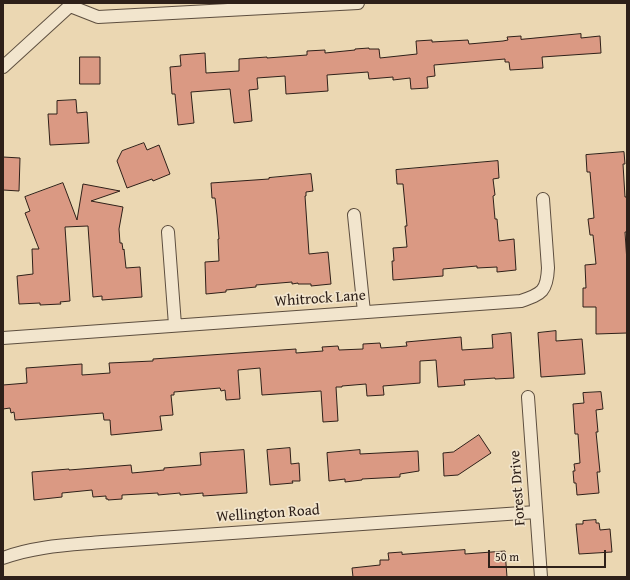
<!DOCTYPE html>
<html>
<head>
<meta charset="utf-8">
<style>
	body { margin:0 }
	#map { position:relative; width:630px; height:580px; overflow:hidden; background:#ebd7b2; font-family:"Gentium Book Plus",serif }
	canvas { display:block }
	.frame { position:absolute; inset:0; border:4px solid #2e2019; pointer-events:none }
	.scale { position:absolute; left:488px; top:550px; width:118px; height:18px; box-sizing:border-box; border:2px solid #2e2019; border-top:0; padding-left:5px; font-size:12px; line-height:14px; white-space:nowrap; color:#2e2019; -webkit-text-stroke:3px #f2e5cd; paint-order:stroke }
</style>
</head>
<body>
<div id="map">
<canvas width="630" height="580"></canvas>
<div class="frame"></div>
<div class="scale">50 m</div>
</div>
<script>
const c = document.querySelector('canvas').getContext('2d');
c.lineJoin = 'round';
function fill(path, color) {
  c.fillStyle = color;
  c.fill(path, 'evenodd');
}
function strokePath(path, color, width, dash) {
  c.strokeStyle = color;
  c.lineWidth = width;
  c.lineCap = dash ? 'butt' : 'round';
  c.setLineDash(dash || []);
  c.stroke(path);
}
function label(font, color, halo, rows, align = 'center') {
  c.font = font + ' "Gentium Book Plus",serif';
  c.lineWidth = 3.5;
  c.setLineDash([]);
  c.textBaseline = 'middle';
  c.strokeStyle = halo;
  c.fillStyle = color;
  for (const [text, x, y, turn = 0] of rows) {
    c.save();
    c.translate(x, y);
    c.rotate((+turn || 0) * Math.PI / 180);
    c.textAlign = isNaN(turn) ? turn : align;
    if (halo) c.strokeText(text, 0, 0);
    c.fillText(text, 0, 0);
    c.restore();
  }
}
const building = new Path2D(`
	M581,34v4l19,-2 1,17 -59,4 1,11 -33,2 -1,-8h-4v-3l-71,6 1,11 -8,1 1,11 -17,1 -1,-11 -17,2v-3l-24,2 -1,-7 -41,3 1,16 -42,3 -1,-18 -28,2 1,11 -9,1 3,31 -18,2 -4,-34 -39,3 3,31 -16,2 -3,-31h-3l-2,-27 11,-1 -1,-11 25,-2 1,20 33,-2v-12l28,-2v1l40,-3v-4l18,-1v3l30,-3v-1l14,-1v1h10l1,9 37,-4 -1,-13 16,-1v2l36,-2 1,4 34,-3 5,-1 -1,-3 14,-1v3z
	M80,57h20v27h-20z
	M76,100l1,13 10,-1 2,31 -39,2 -2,-31h9v-13z
	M144,143l3,7 12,-5 11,29 -17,7 -1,-2 -25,9 -10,-27 5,-10z
	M624,152l1,12h-2l2,33h2v35h-2l2,30v71l-31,1v-27h-13v-19h3l-1,-23 11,-1 -3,-29h-3l-2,-16 6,-1 -4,-46h-3l-1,-17z
	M3,157l17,1 -1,33 -16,-1z
	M498,161l1,17 -6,1 2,16 -2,1 2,23h2l2,22 15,-2 2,31 -19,2v-5l-20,1v-2l-34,3v7l-50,4 -1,-19h2l-1,-13 14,-1 -2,-21h2l-4,-42h-6l-1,-14z
	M311,174l2,17 -7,1v4h-1l4,58 19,-2 3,32 -20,2v-2h-13v-1l-6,1v-2l-36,3v2l-30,3v2l-20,2 -1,-32 14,-1 -1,-22h1l-2,-24 -2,-17h-3l-1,-15 58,-4v-1z
	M63,183l14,37 6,-36 37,7 -29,10 32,6 -4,22 1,14h2l1,7 1,-1 2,19 14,-1 2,30 -40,3v-4l-9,1 -5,-71 -23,1 5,74 -10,1 1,2 -21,1v-2l-21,1 -2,-28 16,-2 -1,-25h7l-14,-36 5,-2 -5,-14z
	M556,331v10l26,-2 3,35 -44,3 -3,-44z
	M511,333l3,45 -19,1v-1l-31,2 1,5 -27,2 -2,-27 -16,1v22l-37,3 1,9 -17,1 -1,-12 -24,2v1h-6l2,34 -15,1 -2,-31 -59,4 -2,-27 -22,2 2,29 -14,1 -1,-10 -4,1 -1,-3 -46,4v3h-3l2,20 -13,1 2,14 -51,5 -1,-15h-6l-1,-7 -88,7 -1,-8 -3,1 -1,-5 -7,1v-24l24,-2 -1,-15 56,-4v11l28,-2 -1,-10 44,-2v-2l143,-10v4l27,-2 -1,-4 16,-1 1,4 24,-1v-5l17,-1 1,5 26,-2 -1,-4 55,-5 1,13 31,-2 -1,-13z
	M601,392l2,17 -7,1 2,22h-2l4,40h-3l2,21 -22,2 -1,-12h-2l-1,-12h2l-1,-7 6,-1 -2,-29h-3l-2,-30 11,-1 -1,-10z
	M479,435l12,18 -33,22 -14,1 -1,-23 10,-1z
	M290,448l1,16 8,-1 1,18h-8l1,2 -23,2 -3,-35z
	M244,450l3,43 -44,3v-3l-23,2v-2l-22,2v-2l-36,2v4l-14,1v-1h-2v-3l-13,1 -1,-7 -30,3v4l-28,3 -2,-28 37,-3v1l62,-5 1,8 32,-3v-2l37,-3 -1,-12z
	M360,450v4l58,-3 1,20 -19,3v3l-38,2v1l-17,2v-3l-16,2 -2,-28z
	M596,520v3h3l1,7 10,-1 2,23 -33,2 -3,-30h7v-3z
	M465,550v4l40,-3 2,26h-154l-1,-9 28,-3v-5h9l-1,-7 14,-1v2z`);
const street = new Path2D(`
	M70,6l28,11 260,-14
	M3,67l70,-64
	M354,215l10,97
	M168,232l7,93
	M3,338l518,-37c21,-7 26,-10 27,-33l-5,-69
	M528,397l13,180
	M3,558c32,-12 66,-13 99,-16l434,-30`);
const streetNames = [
	["Whitrock Lane",320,299,-4],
	["Forest Drive",518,488,-94],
	["Wellington Road",268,514,-4]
];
fill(building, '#da9983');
strokePath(building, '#2e2019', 1);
strokePath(street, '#5d4e3f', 14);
strokePath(street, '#f2e5cd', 12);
label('15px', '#2e2019', '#f2e5cd', streetNames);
</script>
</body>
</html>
